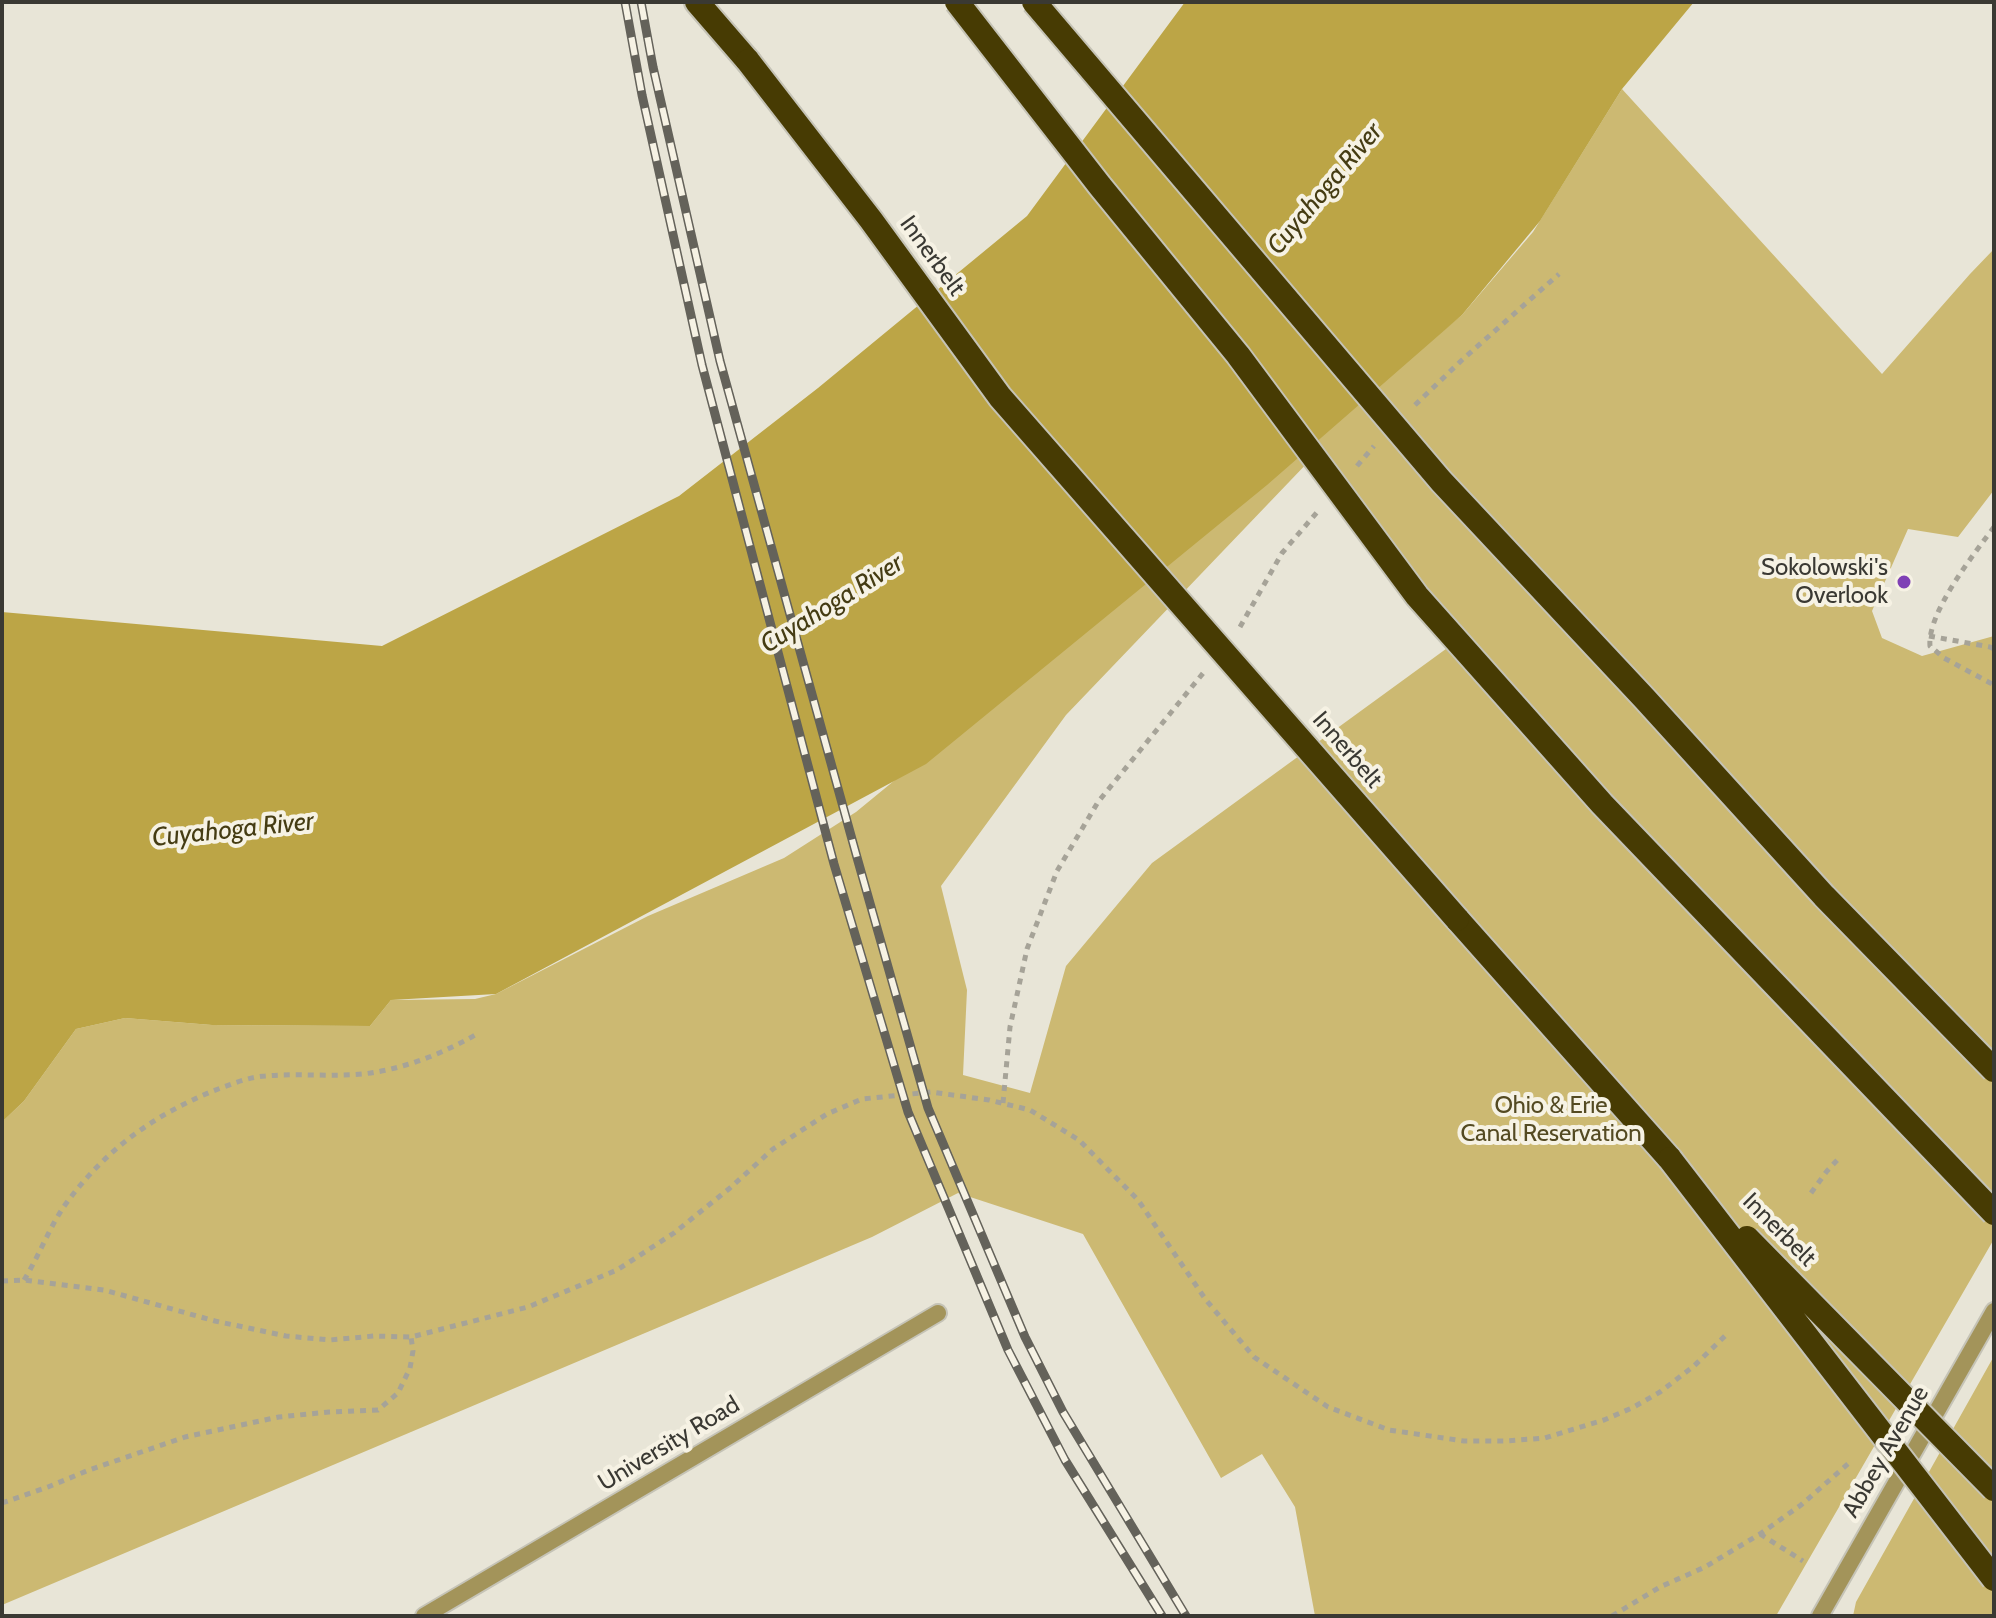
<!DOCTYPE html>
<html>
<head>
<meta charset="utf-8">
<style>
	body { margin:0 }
	#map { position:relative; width:1996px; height:1618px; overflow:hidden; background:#e8e5d7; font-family:Cabin,sans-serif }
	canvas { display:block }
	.frame { position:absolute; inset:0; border:4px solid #3a3933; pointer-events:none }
</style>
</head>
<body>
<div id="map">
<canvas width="1996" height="1618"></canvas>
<div class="frame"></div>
</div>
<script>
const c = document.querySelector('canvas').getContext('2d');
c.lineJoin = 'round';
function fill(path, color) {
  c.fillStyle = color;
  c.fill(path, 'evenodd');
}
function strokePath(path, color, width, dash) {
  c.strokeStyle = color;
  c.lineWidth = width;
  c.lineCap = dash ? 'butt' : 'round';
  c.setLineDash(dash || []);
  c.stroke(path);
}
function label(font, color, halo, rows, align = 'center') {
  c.font = font + ' Cabin,sans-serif';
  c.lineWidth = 8;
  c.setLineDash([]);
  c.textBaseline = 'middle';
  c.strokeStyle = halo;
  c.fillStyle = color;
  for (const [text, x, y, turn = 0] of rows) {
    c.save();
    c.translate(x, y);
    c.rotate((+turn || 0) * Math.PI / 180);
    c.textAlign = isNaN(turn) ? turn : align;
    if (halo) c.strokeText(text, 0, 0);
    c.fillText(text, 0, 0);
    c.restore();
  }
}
const green = new Path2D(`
	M1622,89l260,285 88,-100 24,-25v241l-36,47 -50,-8 -36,82 10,27 40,18 72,-20v603l-218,377h-461l-20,-109 -33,-53 -41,24 -138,-244 -125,-41 -86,44 -870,368v-483l22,-21 52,-72 49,-11 87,7 158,1 21,-26 84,-1 21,-5 152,-78 136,-58 72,-46 606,-497 71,-83zM1312,458l149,180 -309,225 -86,103 -36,127 -67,-18 4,-85 -26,-104 125,-171z
	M1994,1356v260h-141l3,-14z`);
const water = new Path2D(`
	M1185,2h509l-72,87 -82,132 -78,94 -195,170 -341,279 -430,230 -105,6 -21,26 -158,-1 -87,-7 -49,11 -52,72 -22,21v-510l380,34 297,-150 139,-108 209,-172z`);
const path = new Path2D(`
	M1415,405l47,-45 97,-86
	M1357,466l17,-20
	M1994,527c-20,27 -67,86 -64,119l14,12 50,27
	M1240,627l42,-74 37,-43
	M1929,636l61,11 4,2
	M1003,1103l7,-76 17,-78 30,-78 41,-69 106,-130
	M1811,1193l16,-22 14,-15
	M24,1280c15,-24 26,-54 41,-75 39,-54 87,-89 148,-114 16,-6 35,-14 52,-15 33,-3 65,1 98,-2 41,-5 79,-20 114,-40
	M2,1281l22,-1 80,10 111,31 71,15 44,4 44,-4 37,1 117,-30 89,-37 57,-37 56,-45 43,-39 54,-35 35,-15 69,-7 58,8 41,10 49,30 59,60 68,100 48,57 74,50 61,23 75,11h41l40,-3 59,-18 28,-12 28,-16 34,-26 34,-33
	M2,1503l46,-16 41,-17 96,-33 94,-20 50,-5 49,-2 20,-17 12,-25 3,-17 -2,-14
	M1760,1534l43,27
	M1612,1616l48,-29 45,-20 55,-33 41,-29 48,-42`);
const street = new Path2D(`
	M424,1616l514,-303
	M1820,1616l174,-305`);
const highway = new Path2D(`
	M697,2l51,59
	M1457,919l213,240`);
const rail = new Path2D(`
	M625,2l17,93 60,270 132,499 74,248 100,238 57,110 97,156
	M641,2l12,65 67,294 138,500 70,247 97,229 38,75 123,204`);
const highwayBridge = new Path2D(`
	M957,2l143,184 138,169 179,241 185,208 392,409
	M1034,2l407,479 204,218 179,197 170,174
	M748,61l123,159 129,177 457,522
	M1670,1159l324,420
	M1747,1238l247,251`);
const markers = [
	[1904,582,8,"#7f40b5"]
];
const streetNames = [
	["Innerbelt",932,256,54],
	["Innerbelt",1347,750,49],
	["Innerbelt",1779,1230,45],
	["University Road",669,1444,-31],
	["Abbey Avenue",1886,1452,-60]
];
const poiNames = [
	["Sokolowski's",1888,568],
	["Overlook",1888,596]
];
const parkNames = [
	["Ohio & Erie",1551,1106],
	["Canal Reservation",1551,1134]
];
const waterNames = [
	["Cuyahoga River",1325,189,-50],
	["Cuyahoga River",832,604,-32],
	["Cuyahoga River",233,830,-6]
];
fill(green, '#ccb972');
fill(water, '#bca546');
strokePath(street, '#c5c3b6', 20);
strokePath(highway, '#c5c3b6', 28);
strokePath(path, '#a6a398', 5, [6, 6]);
strokePath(street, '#a3945a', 16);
strokePath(highway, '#473b03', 24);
strokePath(rail, '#64625a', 9);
strokePath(rail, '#f6f2e4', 6, [18]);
strokePath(highwayBridge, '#c5c3b6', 28, []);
strokePath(highwayBridge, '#473b03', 24);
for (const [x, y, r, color] of markers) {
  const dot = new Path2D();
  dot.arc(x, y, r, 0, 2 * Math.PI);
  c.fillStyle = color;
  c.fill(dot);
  strokePath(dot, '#f6f2e4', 3);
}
label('24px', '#3a3933', '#f6f2e4', streetNames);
label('24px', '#3a3933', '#f6f2e4', poiNames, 'right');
label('24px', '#544a22', '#f6f2e4', parkNames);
label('italic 26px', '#453c13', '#f6f2e4', waterNames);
</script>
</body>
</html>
